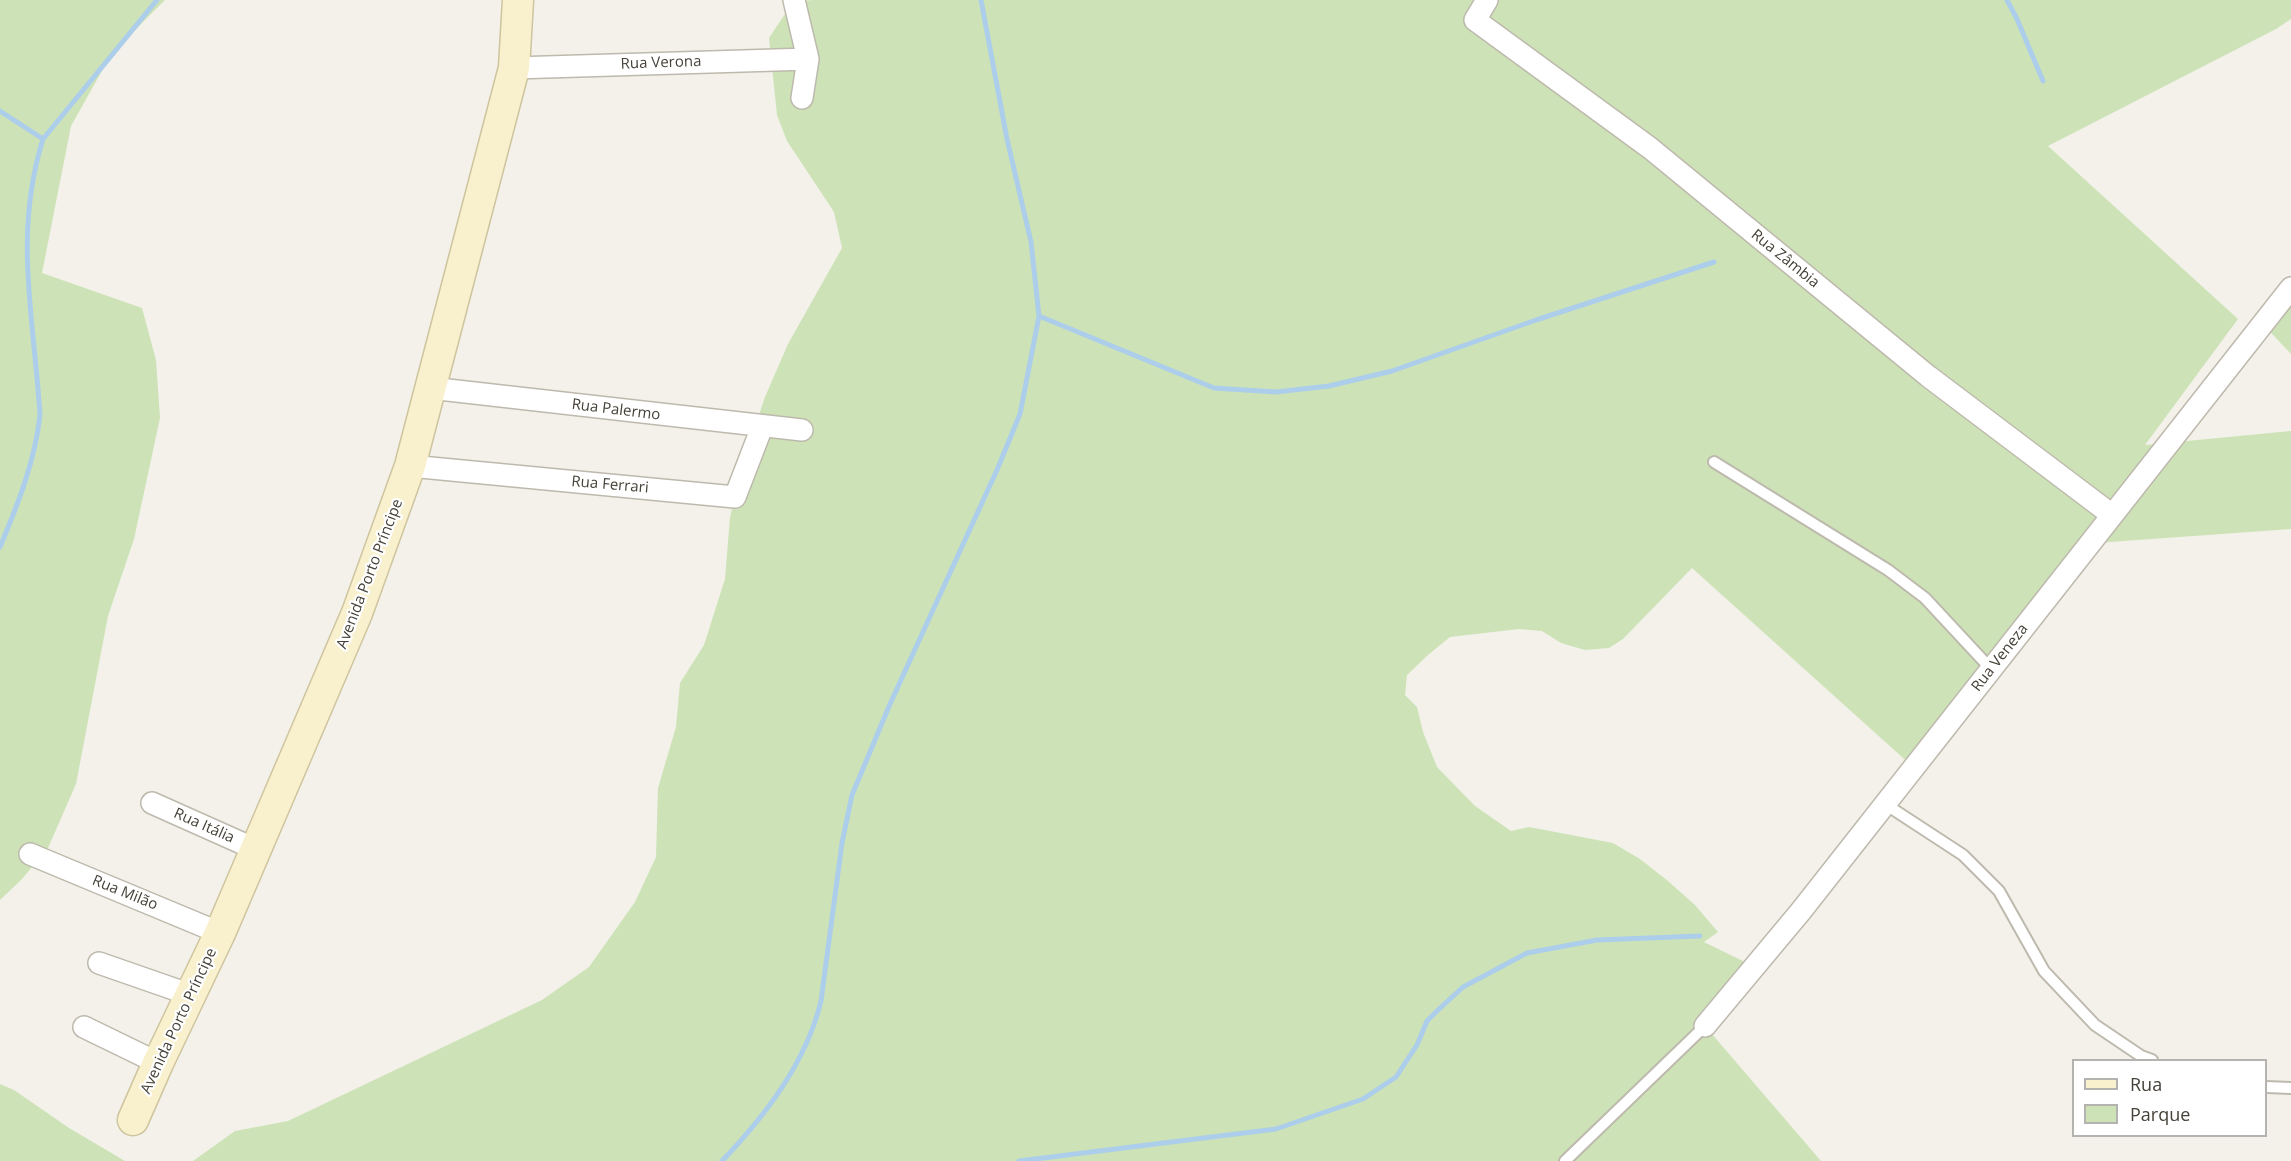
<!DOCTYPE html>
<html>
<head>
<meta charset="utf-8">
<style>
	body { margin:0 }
	#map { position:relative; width:2291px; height:1161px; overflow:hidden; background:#f3f1ea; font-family:"Open Sans",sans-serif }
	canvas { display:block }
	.legend { position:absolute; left:2072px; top:1059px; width:195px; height:78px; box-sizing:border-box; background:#fff; border:2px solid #b5b3b0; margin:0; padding:8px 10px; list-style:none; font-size:18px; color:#464239 }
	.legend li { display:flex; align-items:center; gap:12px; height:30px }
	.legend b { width:30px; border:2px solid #b5b3b0 }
</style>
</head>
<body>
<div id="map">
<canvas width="2291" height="1161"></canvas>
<ul class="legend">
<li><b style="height:8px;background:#f9f1ce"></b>Rua</li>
<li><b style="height:16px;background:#cde3b7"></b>Parque</li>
</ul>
</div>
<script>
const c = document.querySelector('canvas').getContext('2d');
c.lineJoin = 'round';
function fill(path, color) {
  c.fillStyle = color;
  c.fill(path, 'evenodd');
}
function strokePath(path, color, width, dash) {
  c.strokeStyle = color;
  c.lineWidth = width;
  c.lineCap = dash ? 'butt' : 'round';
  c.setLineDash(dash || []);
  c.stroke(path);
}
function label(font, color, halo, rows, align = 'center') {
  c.font = font + ' "Open Sans",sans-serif';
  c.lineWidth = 4.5;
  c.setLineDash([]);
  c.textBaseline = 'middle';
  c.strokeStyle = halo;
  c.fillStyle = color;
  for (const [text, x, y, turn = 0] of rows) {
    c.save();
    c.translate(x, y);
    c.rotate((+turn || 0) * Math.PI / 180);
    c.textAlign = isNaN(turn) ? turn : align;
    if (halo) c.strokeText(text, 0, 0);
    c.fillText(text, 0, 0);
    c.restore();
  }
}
const green = new Path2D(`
	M0,0h165l-53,53 -41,73 -29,147 100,35 14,52 4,58 -26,121 -26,77 -32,168 -28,64 -26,31 -22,21z
	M813,0h1478v19l-15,10 -228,117 190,173 -93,126 146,-14v98l-209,15 -170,222 -220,-198 -69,71 -14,9 -24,2 -24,-7 -19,-12 -23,-2 -69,8 -22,18 -21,20 -2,20 12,12 6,25 14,35 38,39 36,25 18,-4 84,16 27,16 28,22 27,24 23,27 -14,10 45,22 -44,62 116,135h-1628l42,-30 53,-10 254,-121 47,-33 46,-65 21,-45 2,-69 18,-61 4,-44 24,-38 21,-66 5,-62 14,-57 21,-63 23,-53 54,-96 -8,-36 -47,-71 -10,-26 -8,-77 24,-36z
	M2291,285v69l-30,-32z
	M0,1084l14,6 55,38 56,33h-125z`);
const stream = new Path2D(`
	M2007,0l10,19 26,62
	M0,111l43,28
	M1039,316l175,72 62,4 53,-6 63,-15 144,-51 178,-58
	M0,547c18,-43 35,-86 40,-132 -6,-97 -27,-180 3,-276l114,-139
	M722,1161c43,-45 84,-98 99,-160l21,-158 10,-48 38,-91 107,-234 23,-56 19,-98 -8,-74 -24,-103 -26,-139
	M1019,1161l257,-32 87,-30 33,-22 21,-32 10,-24 10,-10 26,-24 64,-34 70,-13 103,-4`);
const lane = new Path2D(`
	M1714,462l174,108 37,28 66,71
	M1885,804l78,51 36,36 45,80 51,54 46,31 11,4
	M2266,1087l25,1
	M1565,1161l140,-135`);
const street = new Path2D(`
	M794,0l14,59 -6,39
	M1487,0l-12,20 175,128 278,228 184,139
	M514,68l294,-9
	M430,388l372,42
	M410,466l325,31 27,-70
	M152,803l103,46
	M30,854l190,79
	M99,963l92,32
	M1705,1026l96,-115 490,-623
	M84,1027l74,36`);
const secondary = new Path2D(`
	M133,1120l25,-57 62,-130 137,-320 53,-147 104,-398 4,-68`);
const streetNames = [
	["Rua Verona",661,63,-2],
	["Rua Zâmbia",1785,259,39],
	["Rua Palermo",616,410,7],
	["Rua Ferrari",610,485,5],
	["Avenida Porto Príncipe",370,574,-69],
	["Rua Veneza",2000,658,-52],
	["Rua Itália",204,826,24],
	["Rua Milão",125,893,22],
	["Avenida Porto Príncipe",179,1021,-65]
];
fill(green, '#cde3b7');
strokePath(stream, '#adceea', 5);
strokePath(lane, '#beb9ad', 14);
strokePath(street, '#beb9ad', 24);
strokePath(secondary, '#cec49e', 33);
strokePath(lane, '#fff', 10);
strokePath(street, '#fff', 21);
strokePath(secondary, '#f9f1ce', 30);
label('15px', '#464239', '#fff', streetNames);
</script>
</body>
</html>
